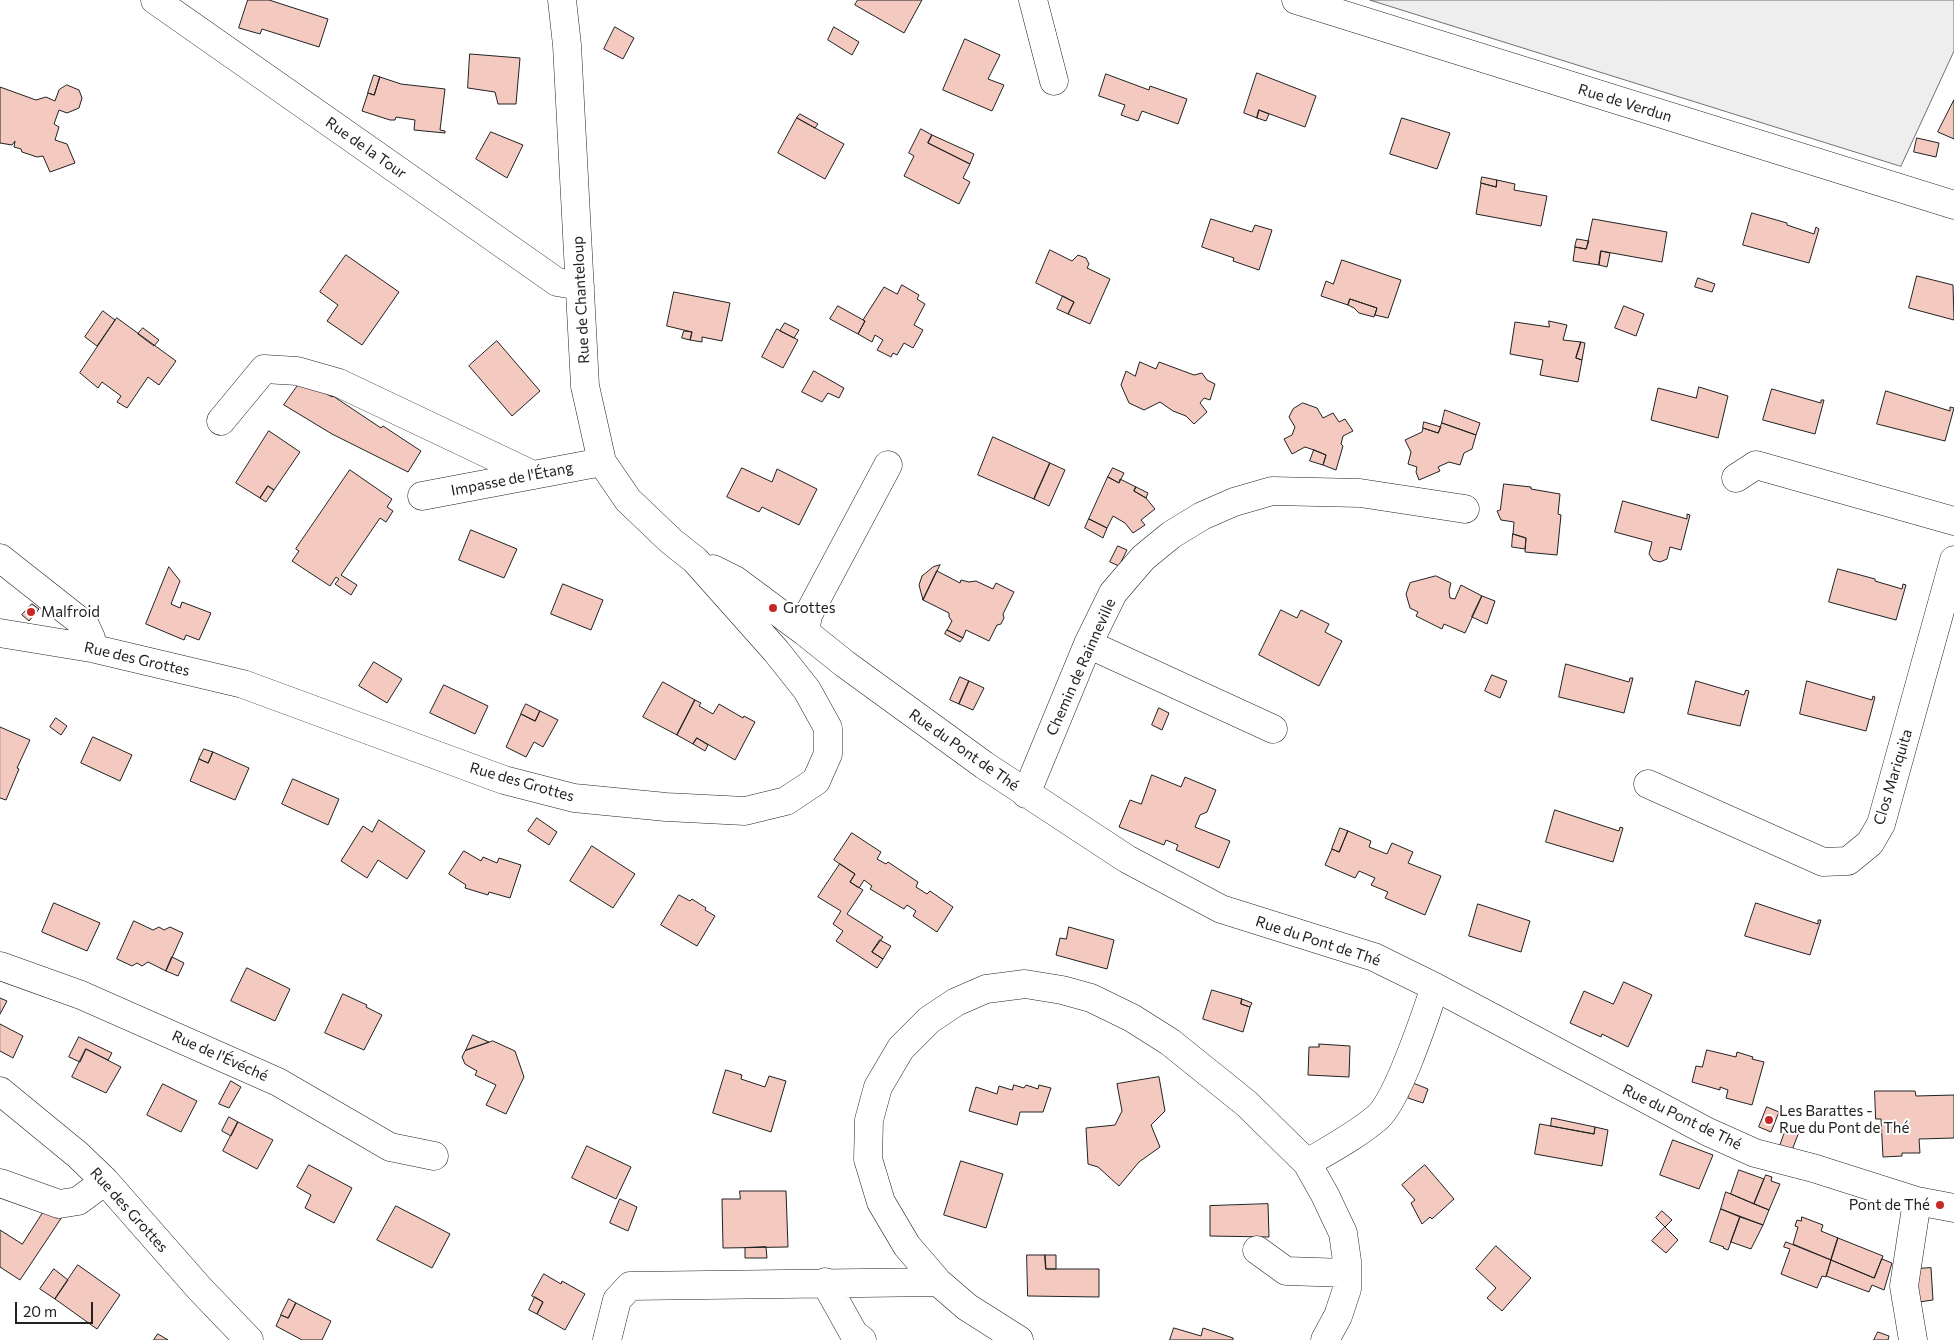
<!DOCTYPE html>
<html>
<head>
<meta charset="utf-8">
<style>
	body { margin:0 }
	#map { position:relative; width:1954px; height:1340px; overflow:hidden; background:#fff; font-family:Commissioner,sans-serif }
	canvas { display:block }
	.scale { position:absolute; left:15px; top:1302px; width:78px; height:22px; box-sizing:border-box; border:2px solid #222; border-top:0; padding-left:6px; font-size:15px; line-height:18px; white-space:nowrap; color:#222; -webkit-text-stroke:4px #fff; paint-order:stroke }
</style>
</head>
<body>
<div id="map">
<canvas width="1954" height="1340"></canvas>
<div class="scale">20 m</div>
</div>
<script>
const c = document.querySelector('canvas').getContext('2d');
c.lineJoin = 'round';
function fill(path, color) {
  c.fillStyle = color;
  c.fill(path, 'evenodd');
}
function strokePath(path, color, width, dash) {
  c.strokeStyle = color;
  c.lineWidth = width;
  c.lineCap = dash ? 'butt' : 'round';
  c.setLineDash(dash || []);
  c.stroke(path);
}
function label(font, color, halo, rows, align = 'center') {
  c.font = font + ' Commissioner,sans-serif';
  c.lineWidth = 4;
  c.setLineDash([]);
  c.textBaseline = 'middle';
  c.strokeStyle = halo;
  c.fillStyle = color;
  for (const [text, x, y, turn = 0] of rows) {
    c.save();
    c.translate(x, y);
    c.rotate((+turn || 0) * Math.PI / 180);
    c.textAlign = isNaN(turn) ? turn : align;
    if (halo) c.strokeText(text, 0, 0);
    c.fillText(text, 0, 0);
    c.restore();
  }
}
const green = new Path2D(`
	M1370,0h584v51l-53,115z`);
const building = new Path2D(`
	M248,0h21l59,19 -9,28 -57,-18 -2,5 -21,-6z
	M858,0h64l-18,33 -49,-28z
	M615,27l19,11 -11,21 -19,-10z
	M834,27l25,15 -7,13 -24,-15z
	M965,39l35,16 -12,24 16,6 -12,26 -49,-21z
	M470,54l50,4 -4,46h-18l-3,-12 -27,-4z
	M1257,73l59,23 -11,31 -46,-17 -2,8 -13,-5z
	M1106,74l43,16 1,-4 37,13 -9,25 -36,-13 -4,10 -17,-6 4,-10 -26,-9z
	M374,75l6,2 -6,18 -6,-2z
	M380,77l21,7 44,5 -5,41 5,1v2l-31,-3 1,-10 -19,-3 -1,3h-5l-28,-9 6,-18 6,2z
	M67,85l12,5 3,8 -3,10 -12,5 -8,-3 -5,14 5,3 -4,13 12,4 8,19 -25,9 -7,-16 -6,1 -15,-5 -1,-3 -7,-2 1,-6 -3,4 -12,-2v-56l36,13 10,-3 9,4 4,-11z
	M1954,100v39l-16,-7z
	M1259,110l10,4 -3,7 -9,-3z
	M800,114l18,10 -3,4 -18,-10z
	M797,118l47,26 -19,35 -47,-26z
	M1402,118l48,15 -13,36 -47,-15z
	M921,129l11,6 -4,8 42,21 -7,14 7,4 -11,22 -55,-28 10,-20 -5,-3z
	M491,132l32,13 -16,33 -31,-19z
	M932,135l42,19 -4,10 -42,-21z
	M1917,138l22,5 -3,14 -22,-5z
	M1482,177l15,3 -1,7 -15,-4z
	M1497,180l18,4 -1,6 33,6 -6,30 -65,-12 5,-31 15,4z
	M1752,213l35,10v2l27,9 2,-7 3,2 -10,34 -66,-18z
	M1211,219l41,13 3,-7 17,5 -13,40 -26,-9 1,-3 -32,-11z
	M1593,219l74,13 -5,30 -61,-11 -2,14 -26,-4 2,-14 11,2z
	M1577,239l12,2 -3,8 -11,-2z
	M1050,250l22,11 6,-6 8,3 3,6 -2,4 23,11 -20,45 -22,-10 6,-12 -38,-19z
	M1601,251l9,2 -3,14 -8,-2z
	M346,255l53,37 -37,53 -35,-24 11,-16 -18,-13z
	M1342,260l59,20 -13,38 -13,-3 2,-7 -27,-9 -2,6 -27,-9 5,-15 7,3z
	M1917,276l36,9 1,35 -45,-12z
	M1698,278l17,6 -3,8 -17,-5z
	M902,285l17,10 -2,4 8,5 -11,21 9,5 -10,18 -9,-5 -7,12 -4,-2 -2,4 -14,-7 6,-10 -8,-5 -3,7 -14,-8 7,-13 -2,-1 21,-33 13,7z
	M674,292l56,11 -8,38 -20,-4v5l-12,-2 2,-8 -25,-6z
	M1063,296l11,6 -6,12 -11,-5z
	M1350,299l27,9 -3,9 -15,-4 -5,-5 -6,-3z
	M838,306l27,15 -7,13 -28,-15z
	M1624,306l20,8 -8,22 -21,-8z
	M103,311l12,9 -18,26 -12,-9z
	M117,318l59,43 -17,24 -11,-8 -21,31 -10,-6 4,-6 -19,-14 -4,6 -18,-15z
	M1549,321l18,4 -4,15 18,2 -5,16 6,2 -4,22 -38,-7 3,-15 -33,-6 5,-32 34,5z
	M785,323l14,7 -5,8 -14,-7z
	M143,328l16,12 -5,6 -16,-12z
	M777,329l21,11 -15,28 -21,-11z
	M684,331l8,1 -2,8 -8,-2z
	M497,341l43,50 -28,25 -43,-50z
	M1581,342l4,1 -3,17 -6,-2z
	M1140,362l16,7 3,-7 35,13 8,-2 5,7 8,4 -5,16 -6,-2 -4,5 7,9 -13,12 -8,-8 -13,-5 -13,-9 -16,8 -15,-7 -8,-18 5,-14 9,5z
	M814,371l30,17 -5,10 -11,-5 -6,9 -20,-10z
	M301,381l21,10 10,6 1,-1 48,32 2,-2 38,25 -13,21 -76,-38 -48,-29z
	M1699,387l29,9 -10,42 -67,-18 7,-32 38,10z
	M1772,389l49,14v-3h3l-9,34 -52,-14z
	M1886,391l64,20v-4l4,1 -9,33 -68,-17z
	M1303,403l14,5 6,10 10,-5 6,9 6,-3 8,12 -10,5 -2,8 2,2 -7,24 -13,-5 3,-10 -12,-5 -9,-3 -13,7 -8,-15 8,-4 3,-8 -6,-10 4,-8z
	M1445,410l35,13 -4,12 -34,-12z
	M1424,422l17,5 -3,6 -15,-5z
	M1442,423l34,12 -4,14 -8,4 -4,12 -11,-3 -11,5 2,4 -21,9 -3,-8 1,-5 -9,-3 3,-12 -6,-12 17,-8 1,-4 15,5z
	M269,431l31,21 -26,38 -6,-4 -8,12 -24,-15z
	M993,437l57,26 -16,36 -56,-24z
	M1314,450l12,5 -3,10 -13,-4z
	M1050,463l15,7 -16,36 -15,-7z
	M742,468l30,14 5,-13 40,20 -18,36 -37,-18 -3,5 -32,-15z
	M1113,468l11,5 -5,10 -11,-6z
	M350,470l42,29 -5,8 6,4 -7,11 -6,-4 -39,57 16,10 -6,10 -16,-11 4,-5 -3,-2 -6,9 -38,-25 7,-10 -3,-2z
	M1108,477l11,6 1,-4 16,8 -2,4 12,7 9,11 -14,11 4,5 -12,8 -8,-10 -12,-7 -6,12 -18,-9z
	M1504,484l27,3v2l29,5 -2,20 3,1 -4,40 -32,-3 1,-14 -13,-4 1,-12 -13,-2 -4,-9 3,-1z
	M268,486l6,4 -8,12 -6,-4z
	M1136,487l12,6 -2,5 -12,-7z
	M1623,501l64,18v-5l3,1 -9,35 -11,-3 -3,12 -7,3 -7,-2 -4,-6 3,-12 -37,-10z
	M1089,519l18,9 -4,10 -18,-10z
	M471,530l46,19 -13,29 -45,-18z
	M1513,534l13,4 -1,11 -13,-2z
	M1118,546l9,4 -8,16 -9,-4z
	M940,565l-3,6 -14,29 -4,-15 3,-9 11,-9z
	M169,567l11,14 -9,23 9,4 2,-6 29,11 -12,27 -13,-5 -2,5 -38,-16z
	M1838,569l37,10v2l27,8 1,-5 3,1 -10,35 -67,-18z
	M937,571l23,12 1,-3 8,2 7,-1 17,8 3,-6 18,9 -11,22 1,4 -3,6 -4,1 -8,16 -23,-11 -3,8 -16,-8 5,-9 -3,-4v-4l-26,-13z
	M1436,576l15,7 -2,8 1,7 5,1 6,-14 21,11 -17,37 -21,-9 -2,5 -26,-13 2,-4 -8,-4 -4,-14 4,-11z
	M563,584l40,16 -12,30 -40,-16z
	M1482,596l13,5 -8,23 -15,-7z
	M32,604l7,5 -10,12 -7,-6z
	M1281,610l16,8 4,-8 28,14 -4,8 17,9 -23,45 -60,-31z
	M947,630l16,8 -3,4 -15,-8z
	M374,662l28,17 -15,24 -28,-17z
	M1566,664l63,18 1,-4h3l-9,35 -65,-16z
	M1492,675l15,6 -7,17 -15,-7z
	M960,677l9,4 -10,23 -9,-4z
	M969,681l15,7 -11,22 -14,-6z
	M1696,681l48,14 2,-5 3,1 -9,35 -52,-12z
	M1807,681l65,19 1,-4 2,1 -9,34 -66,-17z
	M663,682l32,18 -18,35 -34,-18z
	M444,685l44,21 -13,28 -45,-21z
	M695,700l6,3 -2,3 14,8 6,-10 24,14 1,-2 11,6 -20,38 -38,-22 -4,6 -16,-9z
	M526,704l14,7 -5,10 -14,-7z
	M1159,708l10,5 -7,17 -10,-5z
	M540,711l18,9 -15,27 -9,-5 -8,15 -20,-10 15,-33 14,7z
	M56,718l11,8 -6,9 -11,-8z
	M0,727l30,13 -13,28 2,1 -13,31 -6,-2z
	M93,737l39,18 -12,26 -39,-18z
	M697,738l11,7 -3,6 -12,-7z
	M204,749l9,3 -5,11 -9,-4z
	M213,752l36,16 -14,32 -45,-19 9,-22 9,4z
	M1152,775l29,12 4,-10 31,13 -9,22 -7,3 -5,12 35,14 -11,27 -43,-18 2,-5 -12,-5 -2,5 -45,-18 11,-27 11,4z
	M293,779l46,20 -11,26 -46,-21z
	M1555,810l64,21 1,-4 3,1 -10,34 -67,-20z
	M537,818l20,14 -8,13 -21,-14z
	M379,820l46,31 -18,28 -29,-19 -11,18 -26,-17 22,-35 9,6z
	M1340,828l8,3 -9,21 -7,-3z
	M1348,831l23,10 -2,6 18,7 5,-11 21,9 -5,11 33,13 -16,39 -40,-17 3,-6 -17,-7 4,-7 -16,-7 -4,7 -30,-13 7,-16 7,3z
	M852,833l29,19 -4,7 9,5 2,-2 30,20 -2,5 11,7 3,-3 23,16 -16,25 -24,-16 3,-5 -9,-6 -3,4 -34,-20 2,-3 -8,-6 -5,8 -9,-6 5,-8 -21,-14z
	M592,846l43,28 -22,34 -43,-27z
	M464,851l17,10 2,-4 14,6 2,-5 22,7 -11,33 -21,-6 -1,3 -23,-7 1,-3 -17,-11z
	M840,864l15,10 -5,8 13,8 -16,24 36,23 -11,15 11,7 -6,9 -41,-27 7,-10 -10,-7 8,-13 -23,-14z
	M679,895l11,6 2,-2 14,9 -1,2 10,6 -18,30 -36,-21z
	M54,903l46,20 -13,28 -45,-19z
	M1756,903l62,21v-4h3l-11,35 -65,-19z
	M1478,904l52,17 -9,31 -52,-16z
	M134,921l19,9 6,-3 5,3 6,-3 13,6 -17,38 -18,-9 -6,4 -5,-3 -5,3 -15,-7z
	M1069,927l45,13 -7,29 -51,-14 4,-17 6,1z
	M880,940l11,6 -8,13 -11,-7z
	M172,957l12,6 -6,13 -12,-5z
	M247,968l43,21 -15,32 -44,-20z
	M1624,982l28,13 -24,52 -26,-13 -1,3 -31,-14 14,-32 29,13z
	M1212,990l30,9 -1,5 9,3 -7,25 -40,-13z
	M343,994l24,11 -1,2 16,8 -18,35 -39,-17z
	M0,998l7,3 -7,13z
	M1242,999l10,4 -2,4 -9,-3z
	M0,1024l23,12 -10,22 -13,-7z
	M473,1035l16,7 -23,8z
	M79,1037l33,16 -4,7 -22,-11 -6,13 -11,-5z
	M493,1041l22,10 9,26 -18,37 -20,-9 10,-20 -21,-10 2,-4 -12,-7 -3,-7 3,-6z
	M1319,1044l31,2 -1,31 -41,-2 1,-28h10z
	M86,1049l35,18 -15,26 -34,-16z
	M1707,1050l29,7 1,-5 16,5 -1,2 12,3 -12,43 -26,-7 2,-8 -8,-3v3l-28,-8 4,-16 6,1z
	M726,1070l16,5 -1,4 24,8 4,-11 17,5 -15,51 -58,-19z
	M1159,1077l6,34 -14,14 9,22 -21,15 -20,24 -21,-19 -10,-3 -2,-36 29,-3 7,-14 -5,-27z
	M231,1081l10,6 -12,21 -10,-4z
	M1413,1083l15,6 -5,14 -15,-5z
	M163,1084l34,17 -16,31 -34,-17z
	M1014,1085l10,3 2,-3 12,4 1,-4 12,3 -8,24h-23l-3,13 -48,-14 7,-24 21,7 2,-8 13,4z
	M1875,1091h40l1,5 38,-1v43l-35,1 1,14h-18v3l-19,1 -2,-38h-5z
	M1767,1107l12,5 -8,20 -12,-5z
	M229,1117l9,5 -7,14 -9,-5z
	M1552,1118l43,9 -1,7 -43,-8z
	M238,1122l35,18 -16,29 -34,-18z
	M1788,1123l13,4 -9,23 -12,-4z
	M1540,1124l54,10 1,-7 13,3 -6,36 -67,-12z
	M1673,1140l40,15 -14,34 -39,-14z
	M587,1146l44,21 -15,32 -44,-21z
	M961,1161l42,13 -17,54 -42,-13z
	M309,1165l43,23 -18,35 -29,-15 6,-13 -14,-8z
	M1425,1165l29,34 -22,20 -2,-2 -8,7 -11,-21 4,-3 -13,-15z
	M1739,1170l25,9 -10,25 -23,-10z
	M1766,1175l6,2 -1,4 9,3 -11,26 -15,-6z
	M740,1191h46l2,56 -65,1 -1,-49h18z
	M1726,1192l43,18 -6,15 -42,-16z
	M620,1199l17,8 -9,24 -18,-8z
	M1268,1204l1,33 -59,-1v-30z
	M396,1206l54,28 -18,34 -55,-28z
	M46,1208l18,6 -44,66 -20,-13v-37l22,14z
	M1721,1209l19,8 -12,33 -5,-2 1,-1 -14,-5z
	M1662,1211l10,9 -7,7 -9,-9z
	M1740,1217l23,8 -12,24 -20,-7z
	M1802,1217l21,8 -2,6 17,7 -7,22 -38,-16 5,-17 -3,-1 2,-6 4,1z
	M1665,1227l13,13 -12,13 -14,-12z
	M1838,1238l45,18 -9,22 -43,-18z
	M1786,1242l45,18 -5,17 -4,-1 -5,12 -36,-14 9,-25 -6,-2z
	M1496,1246l35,32 -29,33 -15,-13 9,-10 -20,-19z
	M766,1247l1,11h-22v-10z
	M1027,1255h18l1,14h53v28l-71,-1z
	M1045,1255h11v14h-10z
	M1882,1259l10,4 -8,27 -12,-5 -3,7 -43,-16 5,-16 43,18z
	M78,1265l42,30 -23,34 -42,-30z
	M1931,1268l2,32 -14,2 -3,-33z
	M54,1269l14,11 -13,19 -15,-10z
	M544,1274l17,10 1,-3 23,13 -20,36 -28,-16 6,-12 -11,-6z
	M535,1297l8,5 -6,12 -8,-4z
	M289,1299l7,4 -8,15 -7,-3z
	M296,1303l35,18 -9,19h-20l-26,-14 5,-11 7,3z
	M1174,1328l27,8 2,-8 30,10v2h-63z
	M1878,1332l11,4 -1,4h-14z
	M158,1334l10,6h-14z`);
const minor = new Path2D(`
	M155,0l402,282 23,4
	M1033,0l21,81
	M221,421l43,-52 33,2 42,12 194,92
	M1736,478l20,-13 198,56
	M422,496l180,-34
	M0,558l85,67 6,13v10
	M713,569l22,11 70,52 40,32 139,101 143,94 94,50 153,48 61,30 273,145 47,21 58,15 104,33 37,7
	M805,632l3,-17 80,-150
	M0,633l91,15 152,36 261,96 70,18 92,9 79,4 41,-10 30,-20 12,-27v-26l-21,-38 -31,-39 -81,-91 -24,-19 -43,-41 -26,-38 -17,-76 -18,-341 -5,-45
	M1088,644l185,85
	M1648,784l175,78 25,-1 22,-18 11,-19 73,-264
	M1026,794l62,-150 25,-51 30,-35 28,-23 31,-19 32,-14 38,-11 88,2 105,16
	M0,966l81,29 197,87 112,65 44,9
	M0,1091l78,64 27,26 95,108 49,51
	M1307,1163c24,-14 50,-28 71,-46 21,-20 47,-101 57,-130
	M0,1183l59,21 19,-3 27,-20
	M1257,1250l29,21 61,2
	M825,1282l29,52 8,6
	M607,1340l10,-40 13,-14 308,-4
	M1019,1340l-52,-33 -29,-25 -31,-36 -26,-44 -13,-43 1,-39 9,-33 23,-39 28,-28 27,-18 30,-13 39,-5 37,6 29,8 41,20 38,24 77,62 60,59 18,32 18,38 4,28v28l-9,27 -13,24
	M1913,1340l-9,-54 13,-85`);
const major = new Path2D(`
	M1296,0l658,205`);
const markers = [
	[773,608,5,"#c62828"],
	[31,612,5,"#c62828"],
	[1769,1120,5,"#c62828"],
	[1940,1205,5,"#c62828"]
];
const streetNames = [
	["Rue de Verdun",1625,103,17],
	["Rue de la Tour",366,148,35],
	["Rue de Chanteloup",581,300,-93],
	["Impasse de l'Étang",512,479,-11],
	["Rue des Grottes",137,659,13],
	["Chemin de Rainneville",1081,667,-66],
	["Rue du Pont de Thé",964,750,35],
	["Clos Mariquita",1893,777,-73],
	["Rue des Grottes",522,782,16],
	["Rue du Pont de Thé",1318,941,18],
	["Rue de l'Évéché",220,1056,24],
	["Rue du Pont de Thé",1682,1117,26],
	["Rue des Grottes",129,1210,48]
];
const poiNames = [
	["Grottes",783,608],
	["Malfroid",41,612],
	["Les Barattes -",1779,1111],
	["Rue du Pont de Thé",1779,1128],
	["Pont de Thé",1930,1205,"right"]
];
fill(green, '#eee');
strokePath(green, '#6f6f6f', 1);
fill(building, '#f3c9c0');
strokePath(building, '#222', 1);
strokePath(minor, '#222', 29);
strokePath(major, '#222', 29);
strokePath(minor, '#fff', 28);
strokePath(major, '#fff', 28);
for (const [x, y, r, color] of markers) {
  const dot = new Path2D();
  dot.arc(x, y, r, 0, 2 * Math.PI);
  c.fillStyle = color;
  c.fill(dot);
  strokePath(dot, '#fff', 2);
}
label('15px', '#222', '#fff', streetNames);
label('15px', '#222', '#fff', poiNames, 'left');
</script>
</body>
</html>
